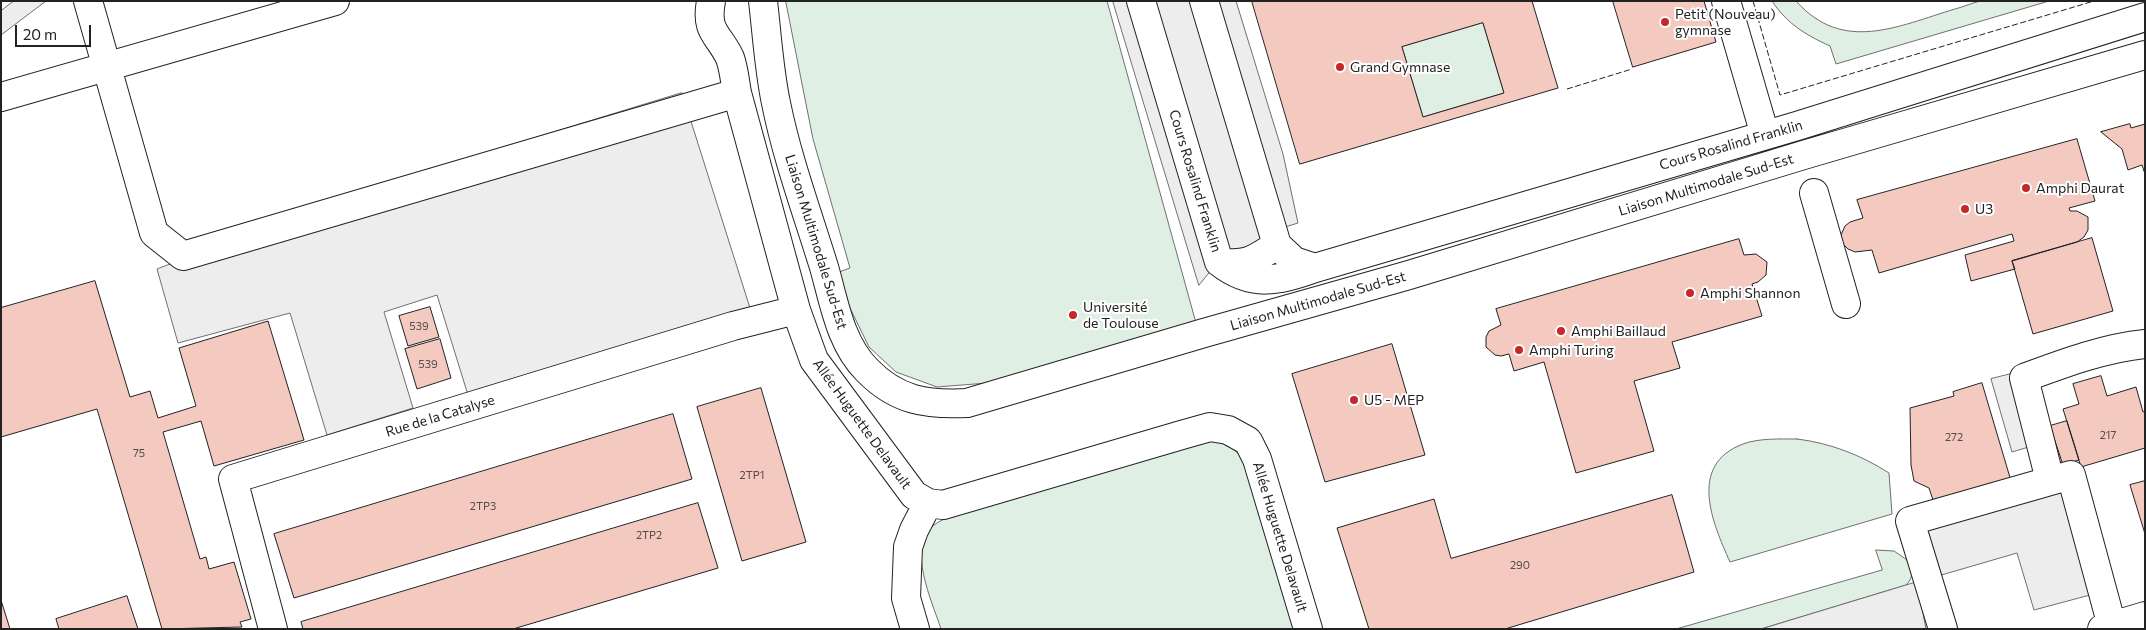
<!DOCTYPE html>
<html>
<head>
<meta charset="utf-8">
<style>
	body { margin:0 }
	#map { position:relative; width:2146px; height:630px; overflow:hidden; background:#fff; font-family:Commissioner,sans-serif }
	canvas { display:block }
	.frame { position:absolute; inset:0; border:2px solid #222; pointer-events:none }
	.scale { position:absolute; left:15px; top:25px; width:76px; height:22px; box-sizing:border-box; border:2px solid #222; border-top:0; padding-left:6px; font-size:15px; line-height:18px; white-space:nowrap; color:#222; -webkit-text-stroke:4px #fff; paint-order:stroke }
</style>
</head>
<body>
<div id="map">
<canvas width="2146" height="630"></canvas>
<div class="frame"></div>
<div class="scale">20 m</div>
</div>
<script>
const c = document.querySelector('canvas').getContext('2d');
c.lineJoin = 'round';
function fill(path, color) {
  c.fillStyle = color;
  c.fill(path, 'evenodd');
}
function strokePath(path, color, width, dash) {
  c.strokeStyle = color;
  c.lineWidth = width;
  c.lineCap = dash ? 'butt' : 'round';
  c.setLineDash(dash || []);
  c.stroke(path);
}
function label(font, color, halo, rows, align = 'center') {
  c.font = font + ' Commissioner,sans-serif';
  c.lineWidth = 4;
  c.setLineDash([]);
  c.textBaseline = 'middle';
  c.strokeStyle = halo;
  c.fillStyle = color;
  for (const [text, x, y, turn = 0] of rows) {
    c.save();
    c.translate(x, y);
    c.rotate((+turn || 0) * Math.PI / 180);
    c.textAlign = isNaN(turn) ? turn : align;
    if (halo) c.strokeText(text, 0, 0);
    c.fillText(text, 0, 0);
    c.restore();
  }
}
const green = new Path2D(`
	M786,1h321l89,322 -209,60 -50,4 -41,-15 -27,-25 -19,-39 -11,-36 11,-4 -37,-129z
	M1772,1h24c47,53 102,25 159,8 8,-2 17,-6 25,-8 21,-1 48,0 69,0l-213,63 -6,-18c-24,-11 -43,-22 -58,-45z
	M1483,23l21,70 -81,24 -21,-70z
	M1797,439c33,4 64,16 92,34l3,41 -162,48c-17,-38 -43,-97 13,-118 16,-6 37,-5 54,-5z
	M1207,440c23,3 29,10 43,27l49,162h-358c-9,-28 -35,-82 -7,-104 6,-5 14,-7 21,-10z
	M1876,550l18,1 16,11c2,10 4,15 -4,23l-145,44h-85l206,-59z`);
const parking = new Path2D(`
	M14,1h32l-45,34v-24z
	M1113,1h123l47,153 15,69 -13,4 -72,41 -14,17z
	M682,93l68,215 -282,87 -31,-100 -53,17 29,96 -86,27 -37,-122 -112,30 -21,-74 18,-7 8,-21 90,-23z
	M2011,374l21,72 -20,6 -21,-73z
	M2060,488l30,107 -56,15 -17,-57 -79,23 -14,-48z
	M1917,582l9,47h-165l145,-44z`);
const building = new Path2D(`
	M1252,1h280l26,87 -258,76zM1483,23l21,70 -81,24 -21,-70z
	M1613,1h91l12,41 -83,25z
	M2130,124l1,4 14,-4v50l-3,-9 -14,5 -6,-21 -21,-17z
	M2077,139l18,62 -26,7 1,3h7l11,6v13l-4,7 -7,5 -65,19 3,8 -44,12 -6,-26 49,-14 -2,-7 -133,39 -7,-23 -17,2 -7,-3 -6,-6 -1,-8 4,-9 5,-4 13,-4 -6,-18z
	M2092,238l21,73 -80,23 -21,-73z
	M1739,239l5,16 12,-1 11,8 -1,13 -8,7 -6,2 10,32 -90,26 8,26 -46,13 20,70 -78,22 -32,-111 -30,9 -5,-17 -8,2 -6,-1 -9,-8v-10l3,-6 12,-6 -5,-16z
	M95,281l35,116 20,-6 8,27 38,-12 -17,-58 89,-27 36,119 -90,26 -13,-45 -38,11 37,127 6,-2 3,12 25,-7 17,57 -11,3 2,5 -80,2 -65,-220 -96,28v-129z
	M430,307l9,30 -31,9 -9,-30z
	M440,339l11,39 -34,11 -12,-40z
	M1392,344l33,111 -100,27 -33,-108z
	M2101,376l6,20 29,-9 7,25 2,-1v37l-64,19 -18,-58 16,-5 -6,-20z
	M1982,383l29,98 -77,22 -5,-15 -15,-7 -3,-16 -1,-57 44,-12 -1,-4z
	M761,388l45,154 -64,19 -45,-154z
	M673,414l19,65 -398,119 -20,-64z
	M2067,421l12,39 -16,5 -13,-39z
	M2145,481v53l-15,-49z
	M1672,495l22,77 -189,57h-136l-32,-101 97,-29 17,59z
	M698,503l20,65 -205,61h-210l-2,-7z
	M127,596l11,33h-79l-3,-10z
	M1,600l9,29h-9z`);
const minor = new Path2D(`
	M88,1l66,232 29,23 554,-163
	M711,1c-6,32 8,33 19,57 4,11 5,24 7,35l59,217 18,50 100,135 14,8 15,2 242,-71 25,-7 18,3 20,11 9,18 51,170
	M763,1c4,34 6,69 13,102 11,55 31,109 48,164 10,35 16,76 43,103 30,31 60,35 100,33l237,-70 205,-58 398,-121 338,-99
	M1141,1l78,261c33,26 59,19 96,6l482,-142 348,-109
	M1204,1l73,244 17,16 21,7
	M1726,1l39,134
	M1,97l334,-96
	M1814,193l32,111
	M1219,262c29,4 34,-2 58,-17
	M2050,480l-26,-102c38,-14 80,-30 121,-34
	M273,629l-40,-150 500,-153 63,-16
	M915,629l-9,-31 2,-51 6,-17 14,-27
	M1943,629l-33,-108 161,-46 41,151
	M2102,629l43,-13`);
const fence = new Path2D(`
	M1753,1l27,94 314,-94
	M1567,89l65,-20`);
const markers = [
	[1665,22,5,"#c62828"],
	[1340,67,5,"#c62828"],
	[2026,188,5,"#c62828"],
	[1965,209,5,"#c62828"],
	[1690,293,5,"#c62828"],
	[1073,315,5,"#c62828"],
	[1561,331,5,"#c62828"],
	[1519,350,5,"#c62828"],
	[1354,400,5,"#c62828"]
];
const numberNames = [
	["539",419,326],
	["539",428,364],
	["217",2108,435],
	["272",1954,437],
	["75",139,453],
	["2TP1",752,475],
	["2TP3",483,506],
	["2TP2",649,535],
	["290",1520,565]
];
const poiNames = [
	["Petit (Nouveau)",1675,14],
	["gymnase",1675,30],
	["Grand Gymnase",1350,67],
	["Amphi Daurat",2036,188],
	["U3",1975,209],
	["Amphi Shannon",1700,293],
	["Université",1083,307],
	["de Toulouse",1083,323],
	["Amphi Baillaud",1571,331],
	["Amphi Turing",1529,350],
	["U5 - MEP",1364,400]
];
const streetNames = [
	["Cours Rosalind Franklin",1731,145,-16],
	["Cours Rosalind Franklin",1195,181,73],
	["Liaison Multimodale Sud-Est",1706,185,-17],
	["Liaison Multimodale Sud-Est",816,242,73],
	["Liaison Multimodale Sud-Est",1318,301,-16],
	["Rue de la Catalyse",440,416,-17],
	["Allée Huguette Delavault",862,424,54],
	["Allée Huguette Delavault",1280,537,73]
];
fill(green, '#e0efe3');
strokePath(green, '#6f6f6f', 1);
fill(parking, '#ededed');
strokePath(parking, '#6f6f6f', 1);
fill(building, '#f3c9c0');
strokePath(building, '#222', 1);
strokePath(minor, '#222', 30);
strokePath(minor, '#fff', 28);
strokePath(fence, '#222', 1, [6, 2.5]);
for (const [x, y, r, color] of markers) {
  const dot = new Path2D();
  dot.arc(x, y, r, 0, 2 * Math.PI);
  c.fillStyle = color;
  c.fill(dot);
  strokePath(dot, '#fff', 2);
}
label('11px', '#564c4a', null, numberNames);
label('14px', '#222', '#fff', poiNames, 'left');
label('14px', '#222', '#fff', streetNames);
</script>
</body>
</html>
